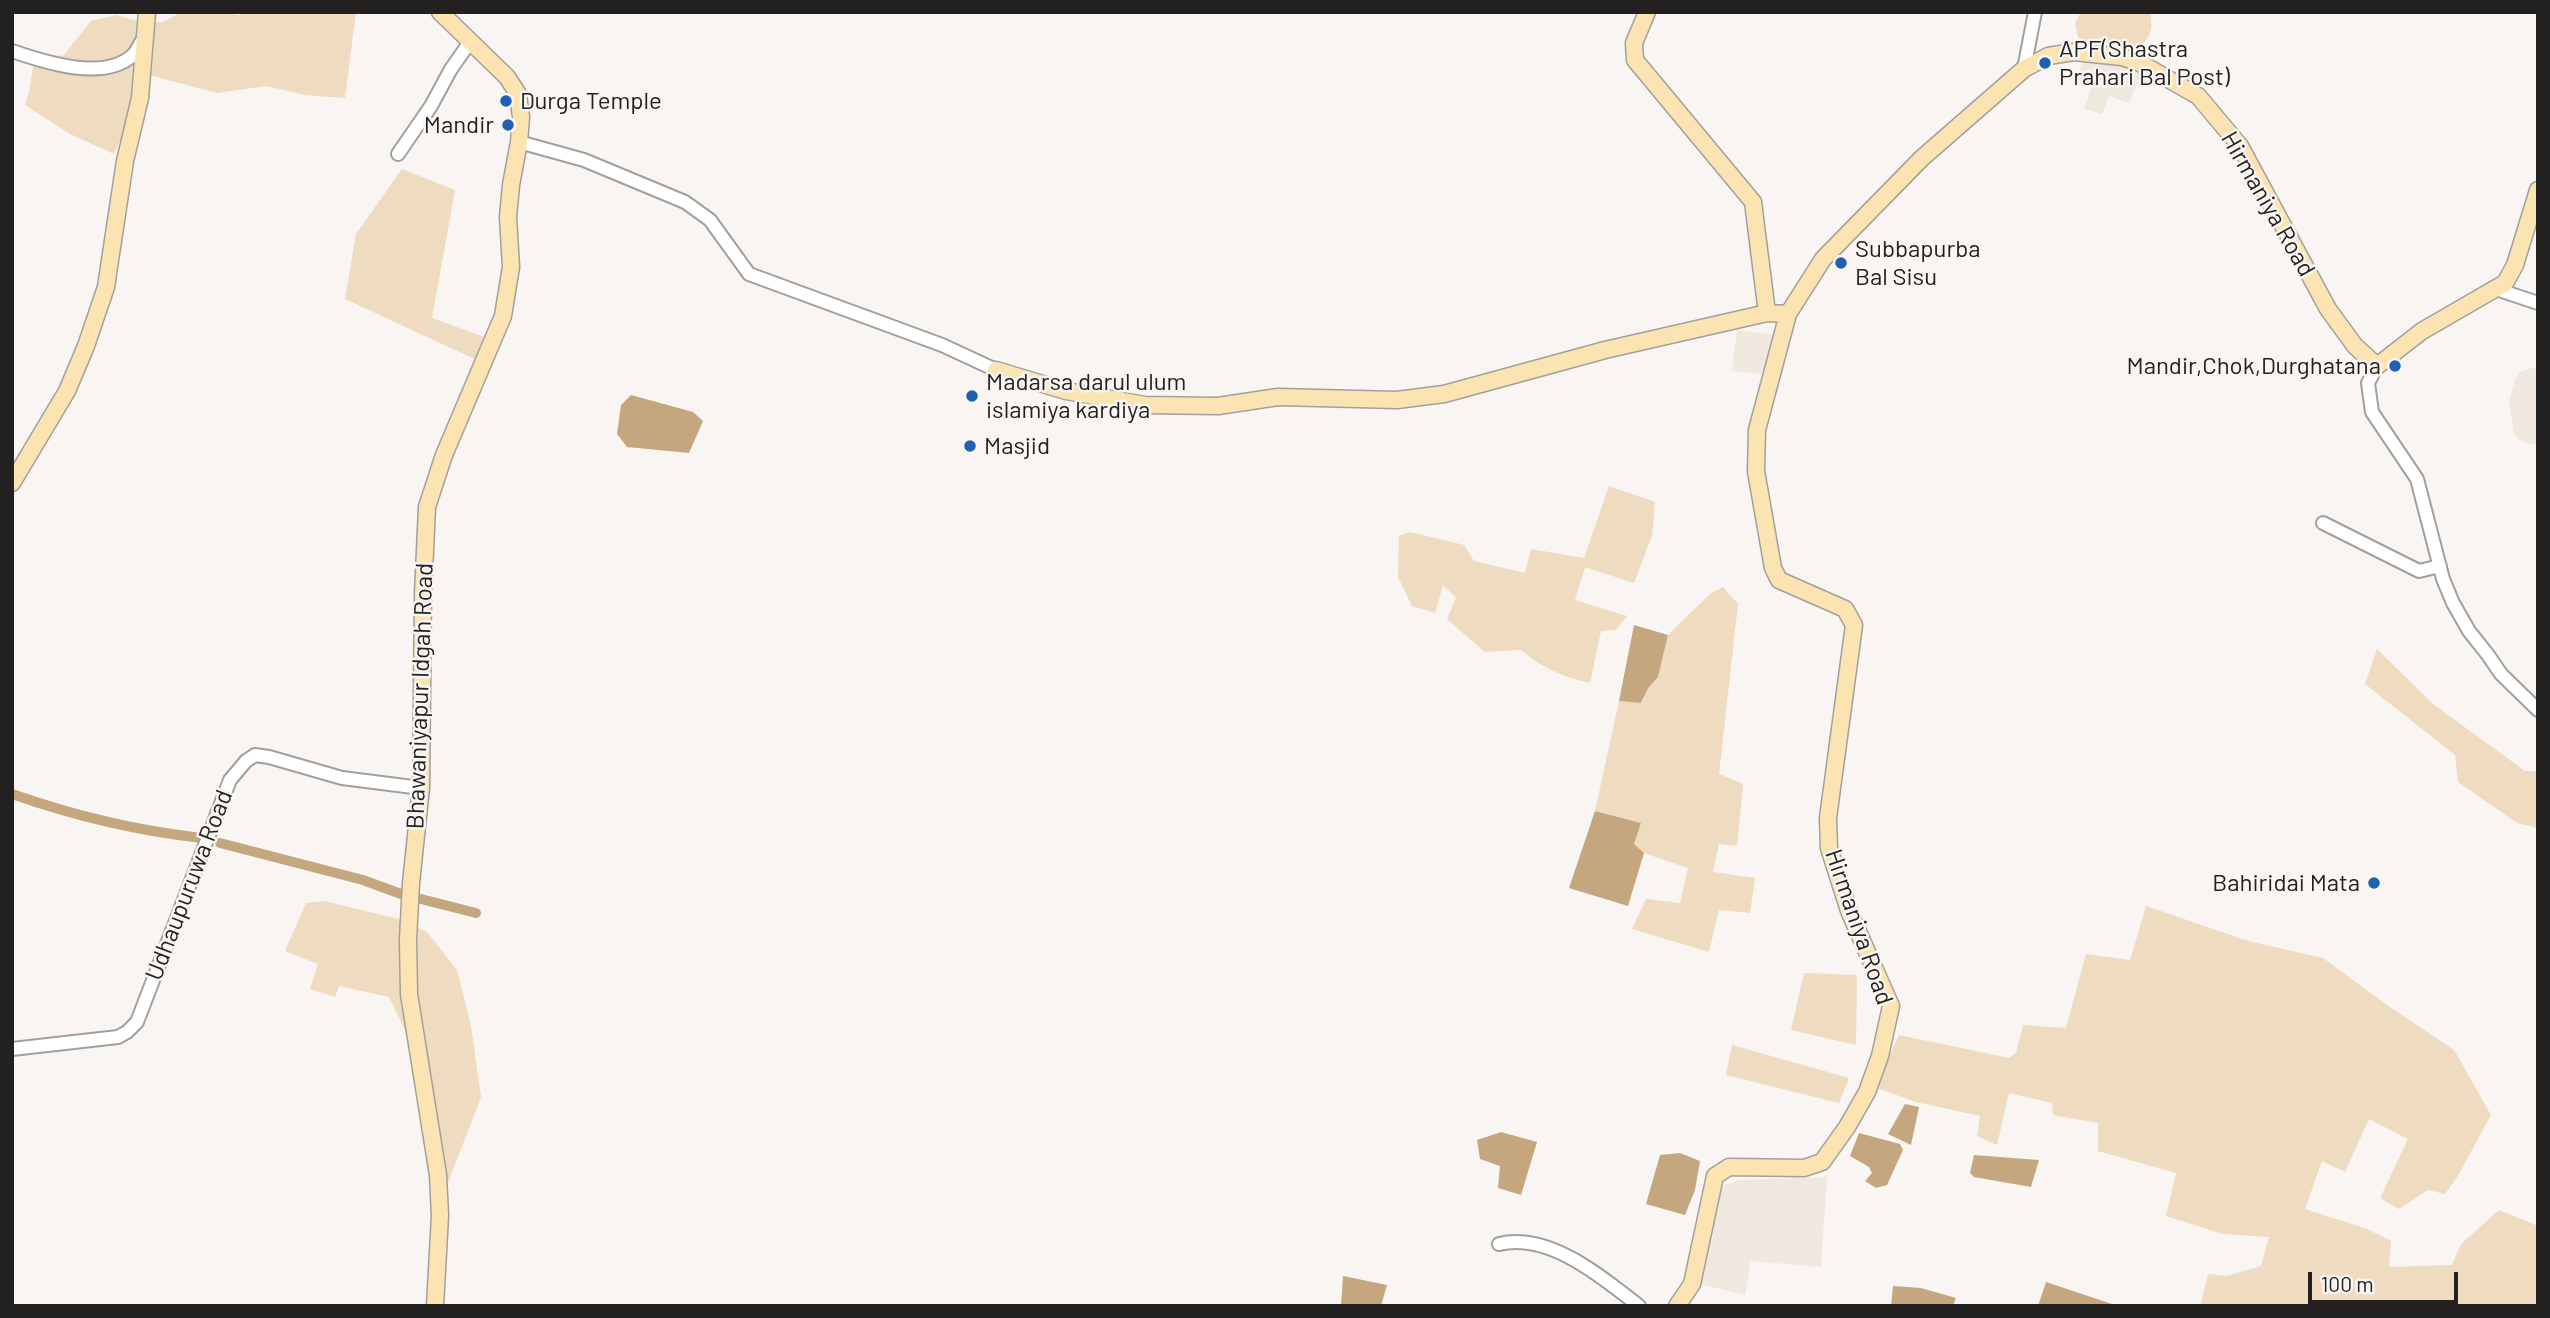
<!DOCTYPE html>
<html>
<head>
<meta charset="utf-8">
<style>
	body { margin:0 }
	#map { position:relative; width:2550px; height:1318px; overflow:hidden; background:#f8f5f2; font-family:Barlow,sans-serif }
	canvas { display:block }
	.frame { position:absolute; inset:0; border:14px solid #22211f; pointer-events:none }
	.scale { position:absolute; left:2308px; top:1272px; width:150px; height:32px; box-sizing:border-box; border:4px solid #22211f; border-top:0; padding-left:9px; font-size:21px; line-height:24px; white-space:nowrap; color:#22211f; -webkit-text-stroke:5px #f8f5f2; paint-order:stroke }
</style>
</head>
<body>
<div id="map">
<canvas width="2550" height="1318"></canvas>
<div class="frame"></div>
<div class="scale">100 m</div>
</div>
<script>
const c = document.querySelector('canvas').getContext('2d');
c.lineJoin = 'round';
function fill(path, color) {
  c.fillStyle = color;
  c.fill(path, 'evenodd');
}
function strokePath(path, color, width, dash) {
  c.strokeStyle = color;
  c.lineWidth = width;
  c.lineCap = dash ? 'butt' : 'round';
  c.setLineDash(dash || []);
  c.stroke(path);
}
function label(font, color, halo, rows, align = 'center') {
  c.font = font + ' Barlow,sans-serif';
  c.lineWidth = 5;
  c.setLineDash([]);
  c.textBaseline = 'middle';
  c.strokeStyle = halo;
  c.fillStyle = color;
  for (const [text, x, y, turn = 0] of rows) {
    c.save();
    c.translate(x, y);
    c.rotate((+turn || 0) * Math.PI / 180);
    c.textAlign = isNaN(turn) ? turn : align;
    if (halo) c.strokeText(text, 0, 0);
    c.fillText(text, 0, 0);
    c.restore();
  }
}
const built = new Path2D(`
	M2083,59l25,2 35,9 -14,33 -20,-7 -7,18 -18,-5 7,-21 -15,-6z
	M1737,330l37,5 -5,40 -37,-4z
	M2538,366v77l-8,1 -11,-4 -5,-6 -5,-31 6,-24 5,-7z
	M1827,1177l-6,90 -70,-6 -6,34 -45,-11 21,-98 18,-6z`);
const green = new Path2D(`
	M182,12h44l12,3 15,-3h103l-11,86 -40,-3 -38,-9 -50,7 -68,-18 -35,79 -44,-20 -45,-29 5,-17 5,-35 28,3 28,-35 26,-6 23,7h23z
	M2081,12h69c5,22 -3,29 -19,43l-51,-8 -5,-24z
	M402,169l53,21 -23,128 55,20 -8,23 -134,-62 11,-65z
	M1609,486l46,16 -3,34 -18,47 -49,-16 -10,33 52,16 -11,14 -15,1 -11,52c-25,-5 -50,-16 -69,-33l-36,2 -38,-33 9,-21 -13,-13 -8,28 -23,-7 -14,-29 1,-41 11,-4 54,13 10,16 51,12 6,-24 53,9z
	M1723,587l15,17 -19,170 24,10 -6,62 -18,-2 -6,28 42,6 -5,35 -31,-3 -10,42 -77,-23 14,-30 34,4 8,-35 -44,-15 -10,-9 7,-21 -46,-12 24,-110 23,2 7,-16 9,-11 10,-41 43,-42z
	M2377,649l56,55 92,67h13v57l-21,-5 -59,-41 -3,-27 -90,-71z
	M324,901l75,18 28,13 30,38 14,56 10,71 -35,91 -18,-128 -13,-9 -26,-54 -50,-11 -4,11 -25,-8 8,-25 -33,-13 21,-48z
	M2146,906l102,35 75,17 64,47 67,45 37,65 -34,62 -12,17 -17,-4 -29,19 -19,-11 28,-59 -39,-20 -24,53 -23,-11 -17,48 62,20 24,12 -2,26 63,-2 9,-21 38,-34 39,16v80h-338l8,-32 19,2 34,-10 8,-29 -46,-3 -57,-18 10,-43 -78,-22v-28l-45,-8 -1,-12 -43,-10 -12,52 -20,-9 3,-20 -64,-14 -42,-15 25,-52 110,23 7,-5 7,-28 43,3 20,-74 44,6z
	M1804,973l53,2 -1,70 -65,-15z
	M1732,1045l117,33 -10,25 -113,-28z`);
const water = new Path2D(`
	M631,395l62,17 10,9 -14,32 -62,-6 -10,-13 4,-29z
	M1634,625l34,10 -10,42 -9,10 -8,16 -22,-2z
	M1595,811l46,12 -7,21 10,9 -16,53 -59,-18z
	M1905,1104l14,3 -8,38 -23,-11z
	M1501,1132l36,10 -16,53 -23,-7 2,-22 -20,-7 -3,-19z
	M1859,1133l41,11 3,6 -16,35 -11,3 -11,-7 7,-8 -3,-6 -19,-11z
	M1680,1153l20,8 -5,29 -10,25 -39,-11 14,-49z
	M1974,1155l65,5 -8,27 -57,-10 -4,-4z
	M1343,1276l44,9 -6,21h-40z
	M2046,1282l72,24h1h-81z
	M1893,1286l28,2 35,10 -3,8h-62z`);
const canal = new Path2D(`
	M12,794c60,21 126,37 190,44
	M220,843l143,37 38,14
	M417,898l59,15`);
const street = new Path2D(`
	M12,51c32,11 92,31 121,4 4,-4 8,-13 11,-18
	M2024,69l11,-57
	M519,142l65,18 101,42 25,18 39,54 193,71 54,25
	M398,154l33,-48 20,-37 19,-27
	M2496,289l42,14
	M2377,366l-9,17 4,29 45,67 26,100 10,24 16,28 19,24 13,19 37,36
	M2323,523l96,48 21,-5
	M12,1049l106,-12 9,-5 10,-10 93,-242 16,-19 9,-6 14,2 73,21 79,10
	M1499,1244c50,-12 103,33 140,62`);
const secondary = new Path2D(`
	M1647,12l-13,31 1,17 118,142 14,111
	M996,370l70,21 79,14 73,1 60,-9 119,3 47,-6 161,-44 162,-37 21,1
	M12,483l55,-92 19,-45 20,-59 19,-126 15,-63 7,-86
	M435,1306l5,-90 -2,-41 -29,-181 -1,-55 3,-56 10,-95 2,-194 4,-87 17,-52 59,-139 8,-49 -3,-50 3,-32 8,-43 2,-25 -3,-23 -11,-17 -67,-65
	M1677,1306l15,-22 23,-108 14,-9 75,1 18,-6 25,-35 20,-35 13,-36 11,-50 -42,-95 -20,-63 -1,-30 26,-193 -9,-16 -66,-29 -6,-12 -17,-97 1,-41 31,-116 35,-55 99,-101 102,-89 24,-13 26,-4 48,5 18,6 58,33 42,50 88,163 27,37 22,20 45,-35 83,-48 10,-18 23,-75`);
const markers = [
	[2045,63,7,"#2060b1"],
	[506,101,7,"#2060b1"],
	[508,125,7,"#2060b1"],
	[1841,263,7,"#2060b1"],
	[2395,366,7,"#2060b1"],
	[972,396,7,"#2060b1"],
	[970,446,7,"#2060b1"],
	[2374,883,7,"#2060b1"]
];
const poiNames = [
	["APF(Shastra",2059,49],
	["Prahari Bal Post)",2059,77],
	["Durga Temple",520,101],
	["Mandir",494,125,"right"],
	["Subbapurba",1855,249],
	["Bal Sisu",1855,277],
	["Mandir,Chok,Durghatana",2381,366,"right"],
	["Madarsa darul ulum",986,382],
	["islamiya kardiya",986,410],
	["Masjid",984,446],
	["Bahiridai Mata",2360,883,"right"]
];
const streetNames = [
	["Hirmaniya Road",2268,204,60],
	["Bhawaniyapur Idgah Road",420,696,-88],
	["Udhaupuruwa Road",189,885,-69],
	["Hirmaniya Road",1859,927,71]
];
fill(built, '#efe8de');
fill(green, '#efdbbf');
fill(water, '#c4a77e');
strokePath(canal, '#c4a77e', 10);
strokePath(street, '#a2a09d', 16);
strokePath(secondary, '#a2a09d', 19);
strokePath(street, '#fff', 12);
strokePath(secondary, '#fbe4b2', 16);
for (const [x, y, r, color] of markers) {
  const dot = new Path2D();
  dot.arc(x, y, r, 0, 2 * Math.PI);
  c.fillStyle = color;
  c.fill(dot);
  strokePath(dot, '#f8f5f2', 2.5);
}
label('24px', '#22211f', '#f8f5f2', poiNames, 'left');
label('24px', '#22211f', '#f8f5f2', streetNames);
</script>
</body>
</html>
